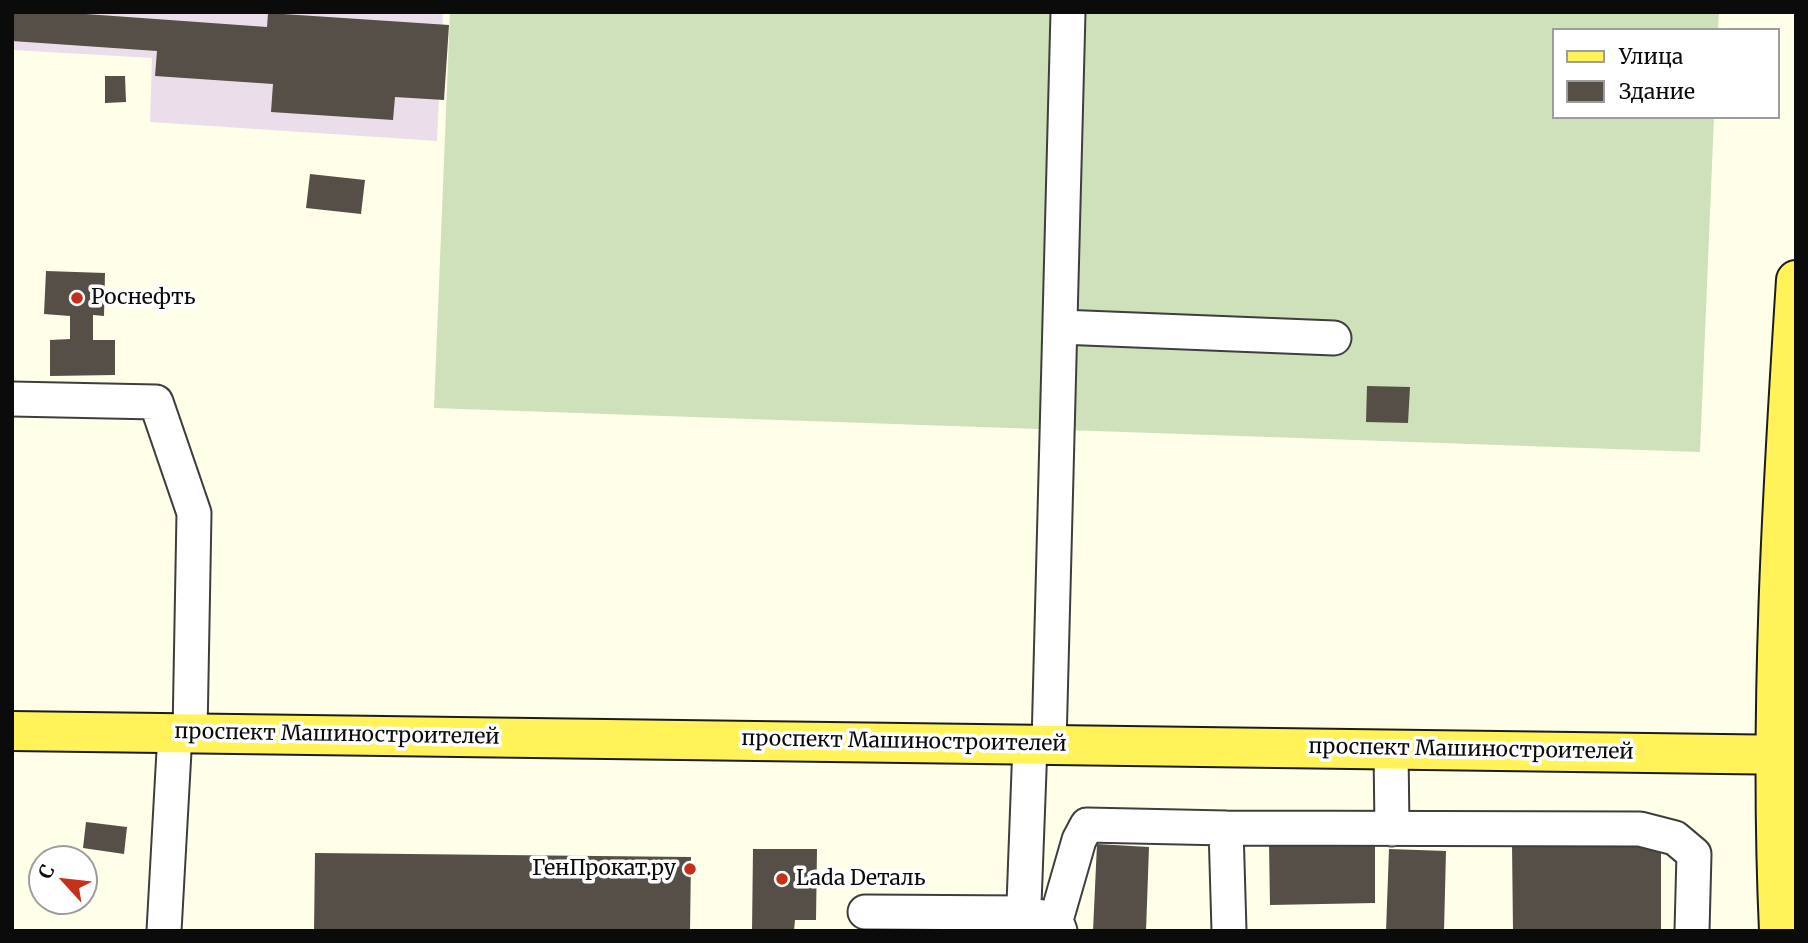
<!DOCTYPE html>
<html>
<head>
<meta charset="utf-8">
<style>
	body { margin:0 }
	#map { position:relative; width:1808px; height:943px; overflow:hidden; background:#fffee9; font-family:Merriweather,serif }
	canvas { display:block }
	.frame { position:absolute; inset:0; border:14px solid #0b0b0b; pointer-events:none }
	.legend { position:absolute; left:1552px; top:28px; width:228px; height:91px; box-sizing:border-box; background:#fff; border:2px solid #9d9d9d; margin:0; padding:9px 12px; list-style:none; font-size:21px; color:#0b0b0b }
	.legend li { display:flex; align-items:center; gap:14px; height:35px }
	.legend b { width:35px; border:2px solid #9d9d9d }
	.north { position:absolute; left:28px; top:845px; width:70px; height:70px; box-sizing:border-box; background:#fff; border:2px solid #9d9d9d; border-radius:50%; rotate:297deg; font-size:19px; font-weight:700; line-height:28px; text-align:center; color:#0b0b0b }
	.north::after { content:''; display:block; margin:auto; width:24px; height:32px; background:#c4301b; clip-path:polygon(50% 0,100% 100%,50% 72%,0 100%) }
</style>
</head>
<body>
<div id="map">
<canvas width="1808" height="943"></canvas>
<div class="frame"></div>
<ul class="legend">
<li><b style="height:9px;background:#fff359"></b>Улица</li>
<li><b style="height:19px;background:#554f47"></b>Здание</li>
</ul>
<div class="north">С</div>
</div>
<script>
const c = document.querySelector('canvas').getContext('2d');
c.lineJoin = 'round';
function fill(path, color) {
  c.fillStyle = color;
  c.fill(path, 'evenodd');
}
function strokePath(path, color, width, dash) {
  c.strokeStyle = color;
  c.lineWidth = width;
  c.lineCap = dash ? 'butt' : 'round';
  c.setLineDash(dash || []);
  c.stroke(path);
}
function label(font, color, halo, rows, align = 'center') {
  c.font = font + ' Merriweather,serif';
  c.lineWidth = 7;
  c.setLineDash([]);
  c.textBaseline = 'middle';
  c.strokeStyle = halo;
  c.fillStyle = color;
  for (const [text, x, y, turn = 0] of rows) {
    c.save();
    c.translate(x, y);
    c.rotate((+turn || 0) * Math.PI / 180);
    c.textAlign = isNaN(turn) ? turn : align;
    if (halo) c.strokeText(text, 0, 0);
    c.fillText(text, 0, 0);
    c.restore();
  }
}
const industrial = new Path2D(`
	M12,12h431l-6,129 -287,-19 2,-64 -140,-8z`);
const cemetery = new Path2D(`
	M450,12h1269l-1,18h-164v87h160l-14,335 -1266,-44z`);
const building = new Path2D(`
	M12,12h46l209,15 1,-14 181,12 -5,75 -49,-3 -2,23 -122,-8 2,-28 -118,-8 2,-25 -145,-10z
	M105,76h20l1,26 -21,1z
	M310,174l55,6 -4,34 -55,-6z
	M46,271l59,2 -1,43 -11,-1v25h22v35l-65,1v-36l20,-1v-23l-26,-2z
	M1367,386l43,1 -2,36 -42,-1z
	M86,822l41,5 -3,27 -41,-6z
	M1375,843v60l-105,2 -1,-61z
	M1661,843v88h-148l-1,-87z
	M1097,844l52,3 -3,84h-53z
	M753,849h64l-1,71h-21l-1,11h-42z
	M1389,849l57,2 -2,80h-58z
	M315,853l376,4 -1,74h-376z`);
const minor = new Path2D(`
	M1060,327l274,11
	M12,399l144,3 38,111 -4,220
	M1049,744l19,-732
	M1391,749l1,80
	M865,912l159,1 32,7 4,11
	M1056,920l23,-80 8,-15 139,3
	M164,931l11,-198
	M1023,931l7,-187
	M1229,931l-3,-103 414,1 35,9 19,16 -2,77`);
const major = new Path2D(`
	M12,731l1784,24
	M1779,931c-10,-218 3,-434 17,-651`);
const markers = [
	[77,298,7,"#c4301b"],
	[690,869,7,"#c4301b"],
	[782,879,7,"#c4301b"]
];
const poiNames = [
	["Роснефть",91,298],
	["ГенПрокат.ру",676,869,"right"],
	["Lada Dеталь",796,879]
];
const streetNames = [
	["проспект Машиностроителей",337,735,1],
	["проспект Машиностроителей",904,742,1],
	["проспект Машиностроителей",1471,750,1]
];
fill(industrial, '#ebdeea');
fill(cemetery, '#cee1ba');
fill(building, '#554f47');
strokePath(minor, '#3e3e3e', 37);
strokePath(major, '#1c1c1c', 42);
strokePath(minor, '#fff', 33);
strokePath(major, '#fff359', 38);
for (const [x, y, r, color] of markers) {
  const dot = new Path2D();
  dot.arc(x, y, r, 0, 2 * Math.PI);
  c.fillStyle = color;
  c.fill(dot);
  strokePath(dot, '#fff', 2.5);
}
label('21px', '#0b0b0b', '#fff', poiNames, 'left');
label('21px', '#0b0b0b', '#fff', streetNames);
</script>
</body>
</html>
